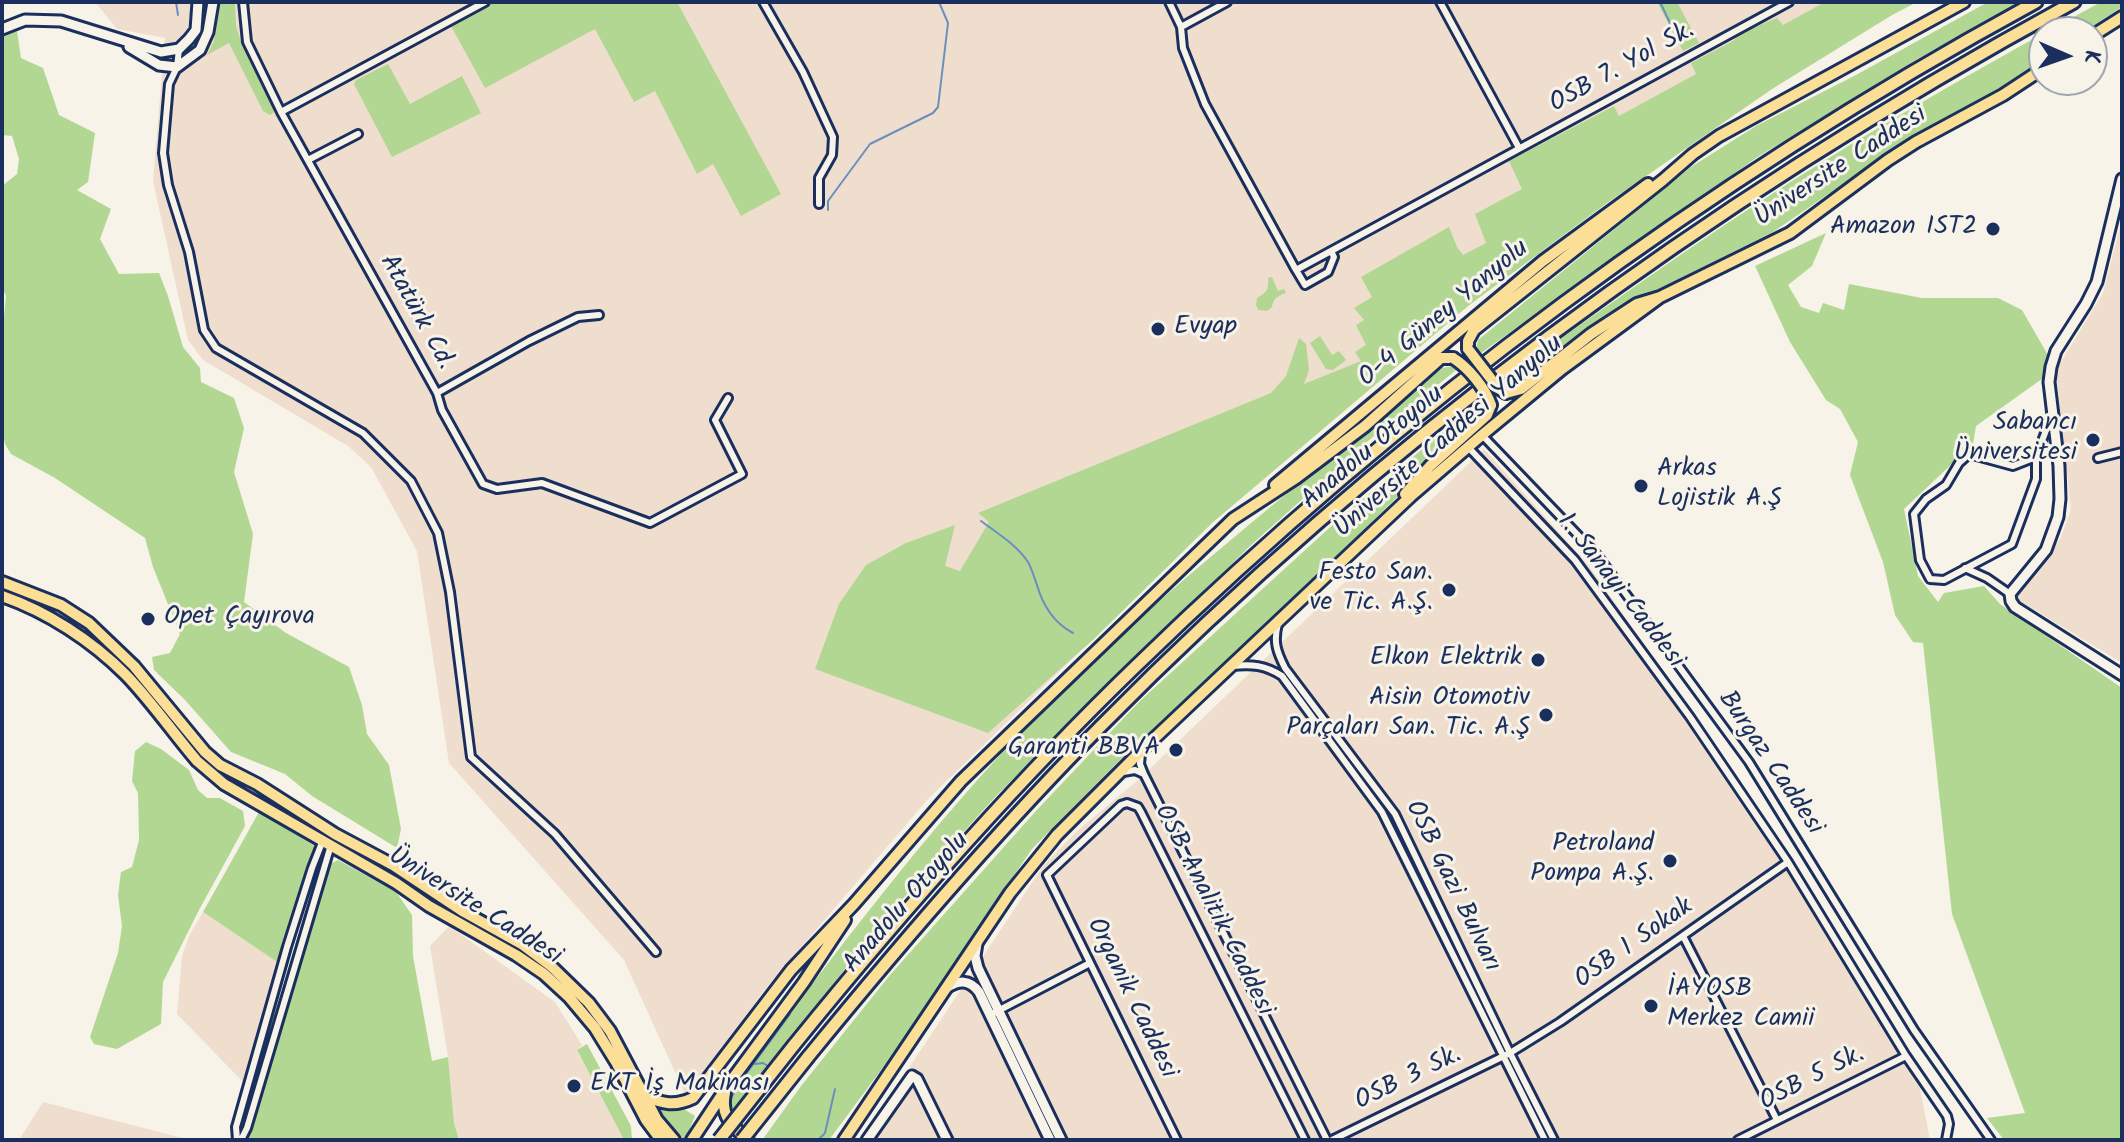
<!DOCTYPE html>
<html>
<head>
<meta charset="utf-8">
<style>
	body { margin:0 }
	#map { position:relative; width:2124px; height:1142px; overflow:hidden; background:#f7f3e8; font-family:Kalam,sans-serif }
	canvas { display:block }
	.frame { position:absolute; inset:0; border:4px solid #1b2f5e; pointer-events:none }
	.north { position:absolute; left:2028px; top:16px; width:80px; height:80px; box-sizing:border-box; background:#f7f3e8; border:2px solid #9fa5b1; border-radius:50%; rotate:92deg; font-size:22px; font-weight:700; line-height:32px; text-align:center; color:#1b2f5e }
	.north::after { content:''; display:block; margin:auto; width:28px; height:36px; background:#1b2f5e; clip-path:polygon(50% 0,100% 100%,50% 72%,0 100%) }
</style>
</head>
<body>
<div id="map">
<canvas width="2124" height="1142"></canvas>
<div class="frame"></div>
<div class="north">K</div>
</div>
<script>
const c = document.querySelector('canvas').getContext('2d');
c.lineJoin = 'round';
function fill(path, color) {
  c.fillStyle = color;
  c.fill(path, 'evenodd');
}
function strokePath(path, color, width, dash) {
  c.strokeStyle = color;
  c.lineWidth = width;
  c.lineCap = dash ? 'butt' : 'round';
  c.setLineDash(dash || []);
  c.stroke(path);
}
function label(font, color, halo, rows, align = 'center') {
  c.font = font + ' Kalam,sans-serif';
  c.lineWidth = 6;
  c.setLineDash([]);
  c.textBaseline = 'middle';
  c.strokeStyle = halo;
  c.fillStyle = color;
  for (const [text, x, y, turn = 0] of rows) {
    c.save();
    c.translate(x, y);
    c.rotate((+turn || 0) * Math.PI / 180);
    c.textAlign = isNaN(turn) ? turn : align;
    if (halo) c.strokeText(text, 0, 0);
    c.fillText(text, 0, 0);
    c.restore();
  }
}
const built = new Path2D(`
	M95,2h1822l-25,13 -120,74 -165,114 -76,54 -63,49 -256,217 -284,276 -166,194 -46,65 -31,36 -61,-134 -175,-197 -32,-212 -46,-84 -23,-21 -145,-86 -15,-20 -35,-159 12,-143 -48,-9z
	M2122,219v444l-107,-65 45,-59 11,-29 -15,-140 47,-77z
	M1484,449l105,117 147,208 179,289 15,77h-1069l182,-274 33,-34 62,-52z
	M203,912l77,52 -35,120 -68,-70 5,-58 7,-20z
	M449,926l106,76 27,43 -5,6 47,89h-165l-5,-17 -6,-66 -18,-111z
	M43,1102l147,38h-171z`);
const green = new Path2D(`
	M216,2h19l1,24 4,13 37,71 -7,5 -7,-4 -34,-68 -22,12 7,-14z
	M493,2h184l104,192 -40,22 -28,-52 -16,10 -42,-83 -21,11 -39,-73 -110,59 -34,-62z
	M1657,2h20l22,41 -16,8z
	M1825,2h92l-25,13 -120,74 -165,114 -139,103 -256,217 -118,116 -106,94 -173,-64 24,-65 27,-39 40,-22 49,-18 -10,41 15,5 29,-49 -11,-9 293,-120 15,-17 13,-38 7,6 3,26 -5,14 57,-23 -6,-9 11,-7 -10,-20 8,-5 -10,-12 18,-11 -11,-20 88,-50 8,20 6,8 23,-12 -11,-29 47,-25 -13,-28 105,-55 5,10 77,-42 -5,-11 42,-22 7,-8 37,-15 6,7z
	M1988,2h31l-100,56 -163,100 -275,195 -5,-5 2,-8 213,-173 65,-41 100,-51z
	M2101,2h21v5l-39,25h-37z
	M17,31l4,27 22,10 16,47 36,18 -7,49 -11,8 34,19 -11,30 19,35 40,-1 9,23 15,51 17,21 1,14 33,16 10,30 -10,44 19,62 -9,68 42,31 63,34 13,38 5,29 22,31 12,64 -4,19 -85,-52 -27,-22 -54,-22 -46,-52 -31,-30 -2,-13 18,-4 10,-19 -27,-67 -8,-29 -90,-60 -44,-24 -6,-10 -3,-16v-90l4,-42 -4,-9v-101l15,-12 2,-15 -7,-23 -10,-1v-98z
	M2044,33v25l-61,42 -70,36 -140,96 -129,64 -129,90h-9l-5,-5c96,-68 192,-137 291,-200 82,-52 167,-101 252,-148z
	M388,64l22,40 52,-28 19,37 -89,44 -38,-73 2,-4z
	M1826,233l-14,33 -24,19 13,22 18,6 4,-10 21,7 5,-26 73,14h76l24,12 27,47 -3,3v16l-70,50 -3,18 -69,65 14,67 20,26 6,-9 40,-7 16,18 122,84v452h-118l-17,-22 38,-5 -73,-199 -29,-271 -10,-1 -18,-27 -12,-53 -33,-87 8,-33 -18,-33 -14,-9 -36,-58 -35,-76z
	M1272,277l6,14 6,-2 2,4c-8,3 -13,5 -14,14l-5,4 -9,-1 -2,-5 1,-7c10,-6 12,-8 11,-20z
	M1320,336l12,19 7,-4 7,9 -13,10 -7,-1 -16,-26z
	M1454,366l6,1 -97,78 -113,101 -252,248 -111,122 -155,196 -2,-14 14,-24c94,-124 186,-249 295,-360 120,-122 258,-227 389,-336l14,-10z
	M1483,398l3,3 -2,10 -207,205 -151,138 -94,95 -148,217 -55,74 -66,-1 38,-53 89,-111 145,-163 104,-110 200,-183z
	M146,742l15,7 28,21 9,20 9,8h13l23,13 2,15 -46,84 -36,72 -2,42 -44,25 -23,-5 -4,-7 28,-84 4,-27 -4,-31 3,-23 11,-5 7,-27 -1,-47 -6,-12 3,-30z
	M259,812l57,35 -36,117 -77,-52z
	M338,860l58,32 16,23 1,41 19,105 16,-4 6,66 5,17h-211l80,-275z
	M587,1044l44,82 1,14h-8l-47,-90z
	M658,1107l26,2 11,7 -10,24 -15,-15z`);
const stream = new Path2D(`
	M176,2l2,13
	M1660,2l11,23 14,14
	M828,210v-9l42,-57 63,-31 5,-6 10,-84 -9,-21
	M981,521c16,12 36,24 47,41 4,7 6,15 9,23 6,21 17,38 36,48
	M755,1064l8,-1 8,5
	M741,1085h6l6,4
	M729,1102l9,-17 52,-71
	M818,1140l7,-7 10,-44`);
const street = new Path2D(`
	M243,2l4,40 34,70 156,281 5,17 41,74 14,5 45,-6 108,40 92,-49 -27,-54 13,-22
	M763,2l40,70 30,65 -1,18 -13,23v26
	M1169,2l12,25 2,21 22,56 91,166
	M1440,2l79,146
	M1181,27l46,-25
	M179,49l-2,18 -8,17 -6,69 5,32 21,67 15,78 12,18 147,85 48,48 27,52 12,59 21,165 84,77 101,118
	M281,112l204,-110
	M308,160l50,-26
	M1331,251l3,6 -6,15 -23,13 -9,-15 493,-268
	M437,393l92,-52 49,-24 21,-2
	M1482,435l116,121 151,206 165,268 77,110
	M1468,447l107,113 115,157 98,145 118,194 41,60 2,8 -3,16
	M2036,457l-23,9 -44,-12 -10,9 -13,22 -20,14 -12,15 6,46 10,19 14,1 68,-36 24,-65v-22l15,-40
	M2098,458l24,-6
	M1965,568l22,10 23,16
	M1278,624c-5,18 -1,28 7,44l110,146 115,239 44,87
	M1232,666c20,-2 33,-1 50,10l100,136 163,328
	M1123,772l12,-2 9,4 -4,-10 1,-10
	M1144,774l183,366
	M1683,936l94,184
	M990,1015l100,-52
	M237,1140l-1,-13 51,-180 25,-79 11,-28
	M241,1140l6,-12 84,-283
	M1177,1140l-130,-265 74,-70 6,-2 11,4 3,5 164,328
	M1332,1140l178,-87 50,-31 228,-160
	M1738,1140l168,-84`);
const secondary = new Path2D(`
	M2,29l23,-9 36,1 100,31 18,-3 10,-10 7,-9 2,-28
	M129,47l30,18 18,2 23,-17 8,-18 5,-30
	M2122,179l-25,103 -11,22 -30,47 -5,16 -2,15 10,84 1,33 -2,18 -12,33 -36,44 1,7 4,6 107,68
	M977,943l-2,13 3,12 83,172
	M946,988c13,-8 23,-9 33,4l71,148
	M867,1140l45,-64 5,3 30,61`);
const primary = new Path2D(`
	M2092,36l30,-19
	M1468,349v-8l6,-11 189,-150 30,-26 26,-18 245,-134
	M1506,393l15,-4 70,-55 46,-30 23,-7 130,-64 98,-73 28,-18 87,-47 41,-27
	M1275,485l268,-224 105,-77
	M1405,494l25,-28 57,-51 4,-10
	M2,582l59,23 28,18 45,43 71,86 15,13 37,19 78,50 58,31 71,47 59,33 28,21 38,37 21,28 47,89 17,20
	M2,596c46,16 90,45 124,79 26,27 47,58 71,86l27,23 172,99 33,23 87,49 28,19 25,23 26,31 21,34 30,58 15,20
	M725,1093c-5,23 7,33 23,47
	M645,1097c18,6 29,10 48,1l98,-128 63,-66 107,-123 272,-262 63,-41 69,-52 76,-68h12
	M692,1140l39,-59 73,-99 41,-62
	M844,1140l166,-247 47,-58 86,-86 268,-253 71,-61 80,-66 98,-72`);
const highway = new Path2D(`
	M794,1045c107,-132 219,-260 341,-378 268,-261 572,-486 901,-665
	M808,1057c93,-114 189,-226 293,-331 285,-289 616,-530 973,-724`);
const primaryBridge = new Path2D(`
	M1468,349l30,39 8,5
	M1453,358c16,10 32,30 38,47`);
const highwayBridge = new Path2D(`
	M719,1140l75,-95
	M742,1140l66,-83`);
const markers = [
	[1993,229,8,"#1b2f5e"],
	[1158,329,8,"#1b2f5e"],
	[2093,440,8,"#1b2f5e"],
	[1641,486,8,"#1b2f5e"],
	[1449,590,8,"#1b2f5e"],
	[148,619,8,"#1b2f5e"],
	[1538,660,8,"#1b2f5e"],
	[1546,715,8,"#1b2f5e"],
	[1176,750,8,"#1b2f5e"],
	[1670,861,8,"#1b2f5e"],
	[1651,1006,8,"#1b2f5e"],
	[574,1086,8,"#1b2f5e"]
];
const streetNames = [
	["OSB 7. Yol Sk.",1623,69,-29],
	["Üniversite Caddesi",1842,168,-33],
	["Atatürk Cd.",415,313,61],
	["O-4 Güney Yanyolu",1445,315,-40],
	["Üniversite Caddesi Yanyolu",1450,438,-41],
	["Anadolu Otoyolu",1374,449,-40],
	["1. Sanayi Caddesi",1619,592,52],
	["Burgaz Caddesi",1769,764,56],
	["OSB Gazi Bulvarı",1451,887,64],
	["Anadolu Otoyolu",908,904,-49],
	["Üniversite Caddesi",474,908,32],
	["OSB Analitik Caddesi",1212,911,63],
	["OSB 1 Sokak",1635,945,-35],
	["Organik Caddesi",1130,999,64],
	["OSB 3 Sk.",1409,1080,-26],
	["OSB 5 Sk.",1813,1080,-27]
];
const poiNames = [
	["Amazon IST2",1977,229],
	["Evyap",1174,329,"left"],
	["Sabancı",2077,425],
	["Üniversitesi",2077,455],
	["Arkas",1657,471,"left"],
	["Lojistik A.Ş",1657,501,"left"],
	["Festo San.",1433,575],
	["ve Tic. A.Ş.",1433,605],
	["Opet Çayırova",164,619,"left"],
	["Elkon Elektrik",1522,660],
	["Aisin Otomotiv",1530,700],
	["Parçaları San. Tic. A.Ş",1530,730],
	["Garanti BBVA",1160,750],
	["Petroland",1654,846],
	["Pompa A.Ş.",1654,876],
	["İAYOSB",1667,991,"left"],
	["Merkez Camii",1667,1021,"left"],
	["EKT İş Makinası",590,1086,"left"]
];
fill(built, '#efdecd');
fill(green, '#b2d792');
strokePath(stream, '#6b8fbd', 2);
strokePath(street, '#1b2f5e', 12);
strokePath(secondary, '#1b2f5e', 15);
strokePath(primary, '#1b2f5e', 16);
strokePath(highway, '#1b2f5e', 17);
strokePath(street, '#f7f3e8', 6);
strokePath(secondary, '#f7f3e8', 9);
strokePath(primary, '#fbdf96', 10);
strokePath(highway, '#fbdf96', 11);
strokePath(primaryBridge, '#1b2f5e', 16, []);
strokePath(highwayBridge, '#1b2f5e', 17, []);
strokePath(primaryBridge, '#fbdf96', 10);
strokePath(highwayBridge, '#fbdf96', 11);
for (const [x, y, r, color] of markers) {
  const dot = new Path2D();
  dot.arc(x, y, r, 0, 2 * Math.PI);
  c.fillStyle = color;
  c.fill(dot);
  strokePath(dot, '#f7f3e8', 3);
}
label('26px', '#1b2f5e', '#f7f3e8', streetNames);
label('26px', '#1b2f5e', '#f7f3e8', poiNames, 'right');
</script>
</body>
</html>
